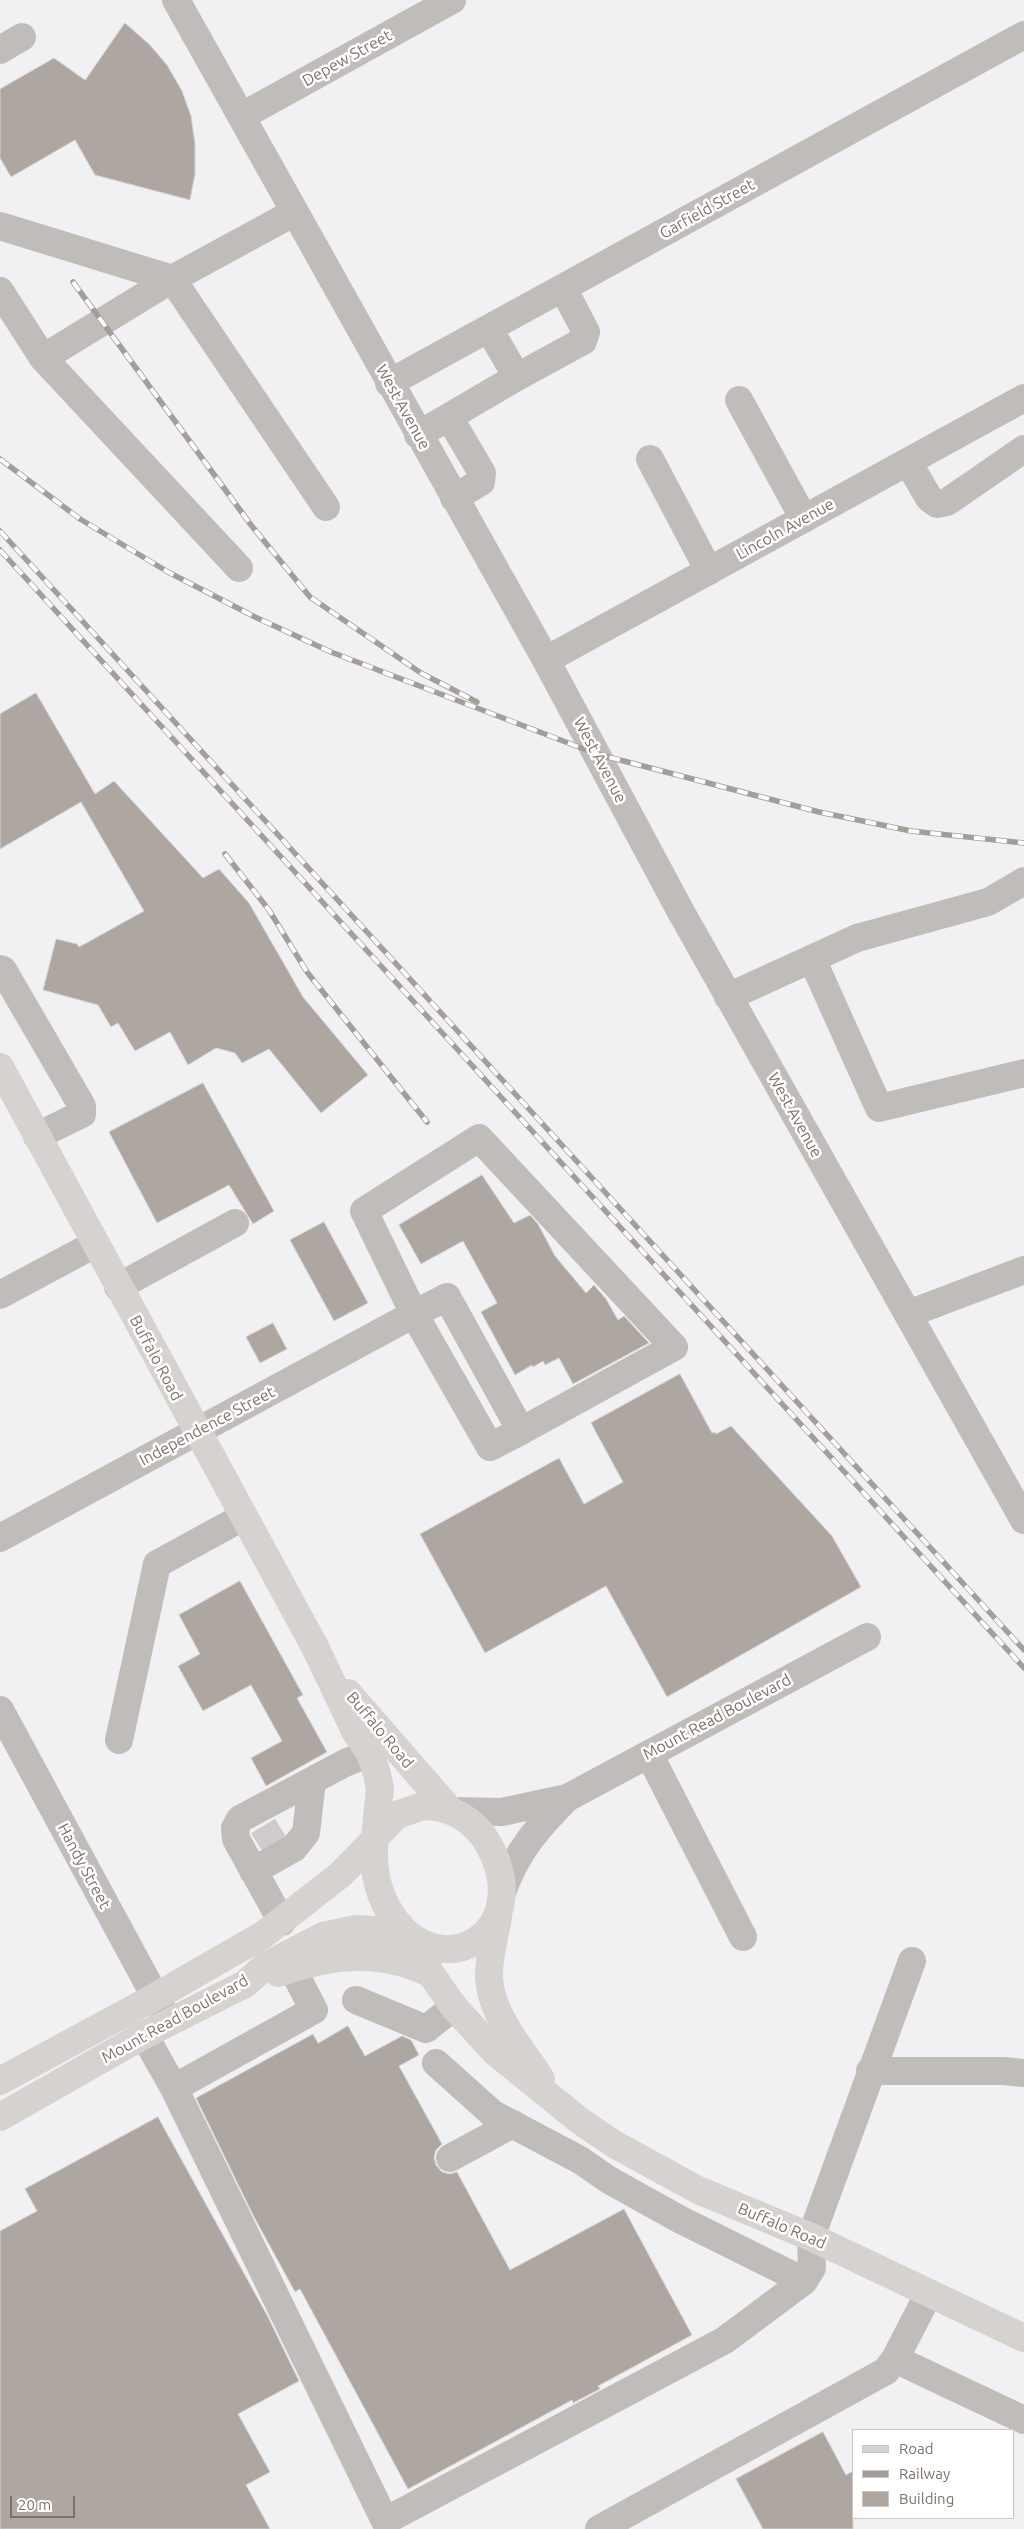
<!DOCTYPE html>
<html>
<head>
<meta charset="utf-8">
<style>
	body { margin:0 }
	#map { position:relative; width:1024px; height:2529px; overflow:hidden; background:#f1f1f4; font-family:Ubuntu,sans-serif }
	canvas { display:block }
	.legend { position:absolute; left:852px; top:2429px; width:162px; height:90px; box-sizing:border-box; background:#fff; border:1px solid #cbc6c2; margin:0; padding:6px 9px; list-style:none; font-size:15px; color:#7e7167 }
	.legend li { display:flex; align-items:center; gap:10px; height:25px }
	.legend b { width:25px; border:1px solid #cbc6c2 }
	.scale { position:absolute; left:10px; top:2496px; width:65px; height:22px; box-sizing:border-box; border:2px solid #7e7167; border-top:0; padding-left:6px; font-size:15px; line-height:18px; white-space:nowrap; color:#7e7167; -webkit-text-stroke:4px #fff; paint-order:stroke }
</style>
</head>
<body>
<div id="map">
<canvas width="1024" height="2529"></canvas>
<ul class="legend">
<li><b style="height:6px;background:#d6d2cf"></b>Road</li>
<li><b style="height:6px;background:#a49e9a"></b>Railway</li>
<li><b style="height:14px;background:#ada6a1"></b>Building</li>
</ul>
<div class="scale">20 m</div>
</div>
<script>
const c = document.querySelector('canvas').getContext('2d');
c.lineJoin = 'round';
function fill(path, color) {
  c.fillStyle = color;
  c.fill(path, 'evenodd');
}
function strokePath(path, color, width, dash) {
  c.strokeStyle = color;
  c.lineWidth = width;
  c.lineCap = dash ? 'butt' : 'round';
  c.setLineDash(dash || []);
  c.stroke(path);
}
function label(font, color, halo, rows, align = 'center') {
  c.font = font + ' Ubuntu,sans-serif';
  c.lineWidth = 5;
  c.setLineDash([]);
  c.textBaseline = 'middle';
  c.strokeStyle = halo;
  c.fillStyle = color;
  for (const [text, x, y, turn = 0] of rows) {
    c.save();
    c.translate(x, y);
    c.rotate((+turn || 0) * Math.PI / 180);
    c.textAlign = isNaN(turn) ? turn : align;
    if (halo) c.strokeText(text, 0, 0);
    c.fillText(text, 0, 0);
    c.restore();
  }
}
const building = new Path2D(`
	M125,23l25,22 17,20 15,26 9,25 4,28v30l-5,26 -95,-25 -20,-35 -64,37 -11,-19v-69l54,-31 31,22z
	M36,693l59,101 19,-13 89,97 16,-9 30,34 54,94 65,78 -47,38 -52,-64 -27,14 -7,-10 -19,-5 -28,17 -18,-33 -35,19 -17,-28 -7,4 -13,-22 -55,-15 13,-51 21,5 2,3 65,-36 -63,-109 -81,47v-135z
	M203,1083l71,128 -21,13 -24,-39 -72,38 -48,-91z
	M482,1175l32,48 16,-8 8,9 17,32 31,37 8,-8 12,14 12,21 6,-4 25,27 -76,41 -14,-26 -14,7 -2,-4 -10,6 -1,-2 -17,10 -34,-63 16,-9 -34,-62 -42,23 -22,-39z
	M324,1222l44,81 -34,18 -44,-81z
	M273,1323l14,26 -27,14 -14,-26z
	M680,1374l32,59 3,-1 1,2 15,-8 101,110 29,51 -194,110 -61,-111 -121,67 -65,-119 139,-76 25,46 39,-22 -32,-59z
	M240,1581l63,114 -6,3 30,54 -61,34 -15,-28 31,-17 -31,-56 -48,26 -25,-45 22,-12 -21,-39z
	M348,2026l17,30 37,-20 9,4 8,15 -20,11 43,78 -6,6 -2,7 2,8 6,7 8,2 7,-2 53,98 114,-61 68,126 -94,51 2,3 -27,14 -1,-3 -164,89 -108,-200 -5,3 -42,-77 -57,-117 117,-64 5,9z
	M158,2117l110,200 31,64 -61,33 32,58 -24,13 24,44h-270v-298l37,-20 -12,-22z
	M823,2432l23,43 7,-4v58h-90l-27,-50z`);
const minorTunnel = new Path2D(`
	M263,1826l13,21`);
const minor = new Path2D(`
	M176,0l370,660 135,252 343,608
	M0,50l22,-13
	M242,116l210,-116
	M295,212l-123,67 154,228
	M0,226l172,53
	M0,291l43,67 129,-79
	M489,329l28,48 66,-36 3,-9 -23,-44
	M43,358l196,210
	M389,383l635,-348
	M739,400l65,119
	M449,417l33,56 -1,9 -27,16
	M418,435l99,-58
	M650,459l59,112
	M908,462l21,36 8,6 10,-2 77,-53
	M546,660l478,-262
	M812,959l67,149 145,-35
	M0,969l3,1 79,136v8l-45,22
	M728,997l129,-59 131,-36 36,-21
	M118,1287l117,-64
	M0,1295l95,-51
	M908,1314l116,-44
	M0,1538l414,-224 33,-17 74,134 153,-84 -195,-209 -115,73 50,103 76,133 31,-16
	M0,1710l169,312
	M119,1740l38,-176 86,-47
	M649,1754l94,183
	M454,1811l48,1 65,-14 300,-161
	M253,1871l41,-23 12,-15 6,-52
	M503,1890c14,-39 35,-63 64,-92
	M282,1922l-46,-83 -1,-11 5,-9 105,-56 25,-10
	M356,2000l70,29 28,-22
	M144,2035l30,53 211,433 340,-181 79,-59
	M436,2063l57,51 87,46 29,20 72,40 123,61 8,-13 -1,-31 101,-276
	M870,2071h134l20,2
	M174,2088l140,-78 -22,-42
	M450,2158l63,-34
	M895,2359l129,61
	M599,2529l287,-158 9,-12 34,-66`);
const major = new Path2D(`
	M0,1067l315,580 40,84 15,22 7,21 3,15 -5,48
	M348,1693l101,116
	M422,1806c29,0 54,14 68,41 46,88 -54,143 -101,64 -13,-22 -17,-49 -14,-74l22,-22z
	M498,1917c-3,19 -10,41 -9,61 2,37 32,70 52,101
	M413,1940l18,34 23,33 41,45 85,69 34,23 84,46 113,47 213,101
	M278,1973c52,-18 102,-25 153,1
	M0,2081l155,-84 108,-62 78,-61 34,-35
	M0,2117l144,-82 101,-51 19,-17 59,-31 33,-7 17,1 39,9`);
const rail = new Path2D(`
	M73,282l178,243 59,72 111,76 56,29
	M0,459l80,60 88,53 87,45 76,35 266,102 222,58 92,19 113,12
	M0,531l1024,1119
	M0,550l1024,1118
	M225,854l44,56 38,62 120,150`);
const streetNames = [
	["Depew Street",347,58,-29],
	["Garfield Street",707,209,-29],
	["West Avenue",403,407,61],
	["Lincoln Avenue",785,529,-29],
	["West Avenue",600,760,62],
	["West Avenue",795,1115,61],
	["Buffalo Road",156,1358,62],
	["Independence Street",207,1426,-28],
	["Mount Read Boulevard",717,1717,-28],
	["Buffalo Road",380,1730,50],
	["Handy Street",84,1866,62],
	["Mount Read Boulevard",175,2019,-29],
	["Buffalo Road",782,2226,23]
];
fill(building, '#ada6a1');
strokePath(building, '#d3d3d5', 1);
strokePath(minorTunnel, '#cecbca', 28, [28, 14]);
strokePath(minor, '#c0bcb9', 28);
strokePath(major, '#d6d2cf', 28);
strokePath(rail, '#a49e9a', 5.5);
strokePath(rail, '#fff', 4, [11]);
label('16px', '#7e7167', '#fff', streetNames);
</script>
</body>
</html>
